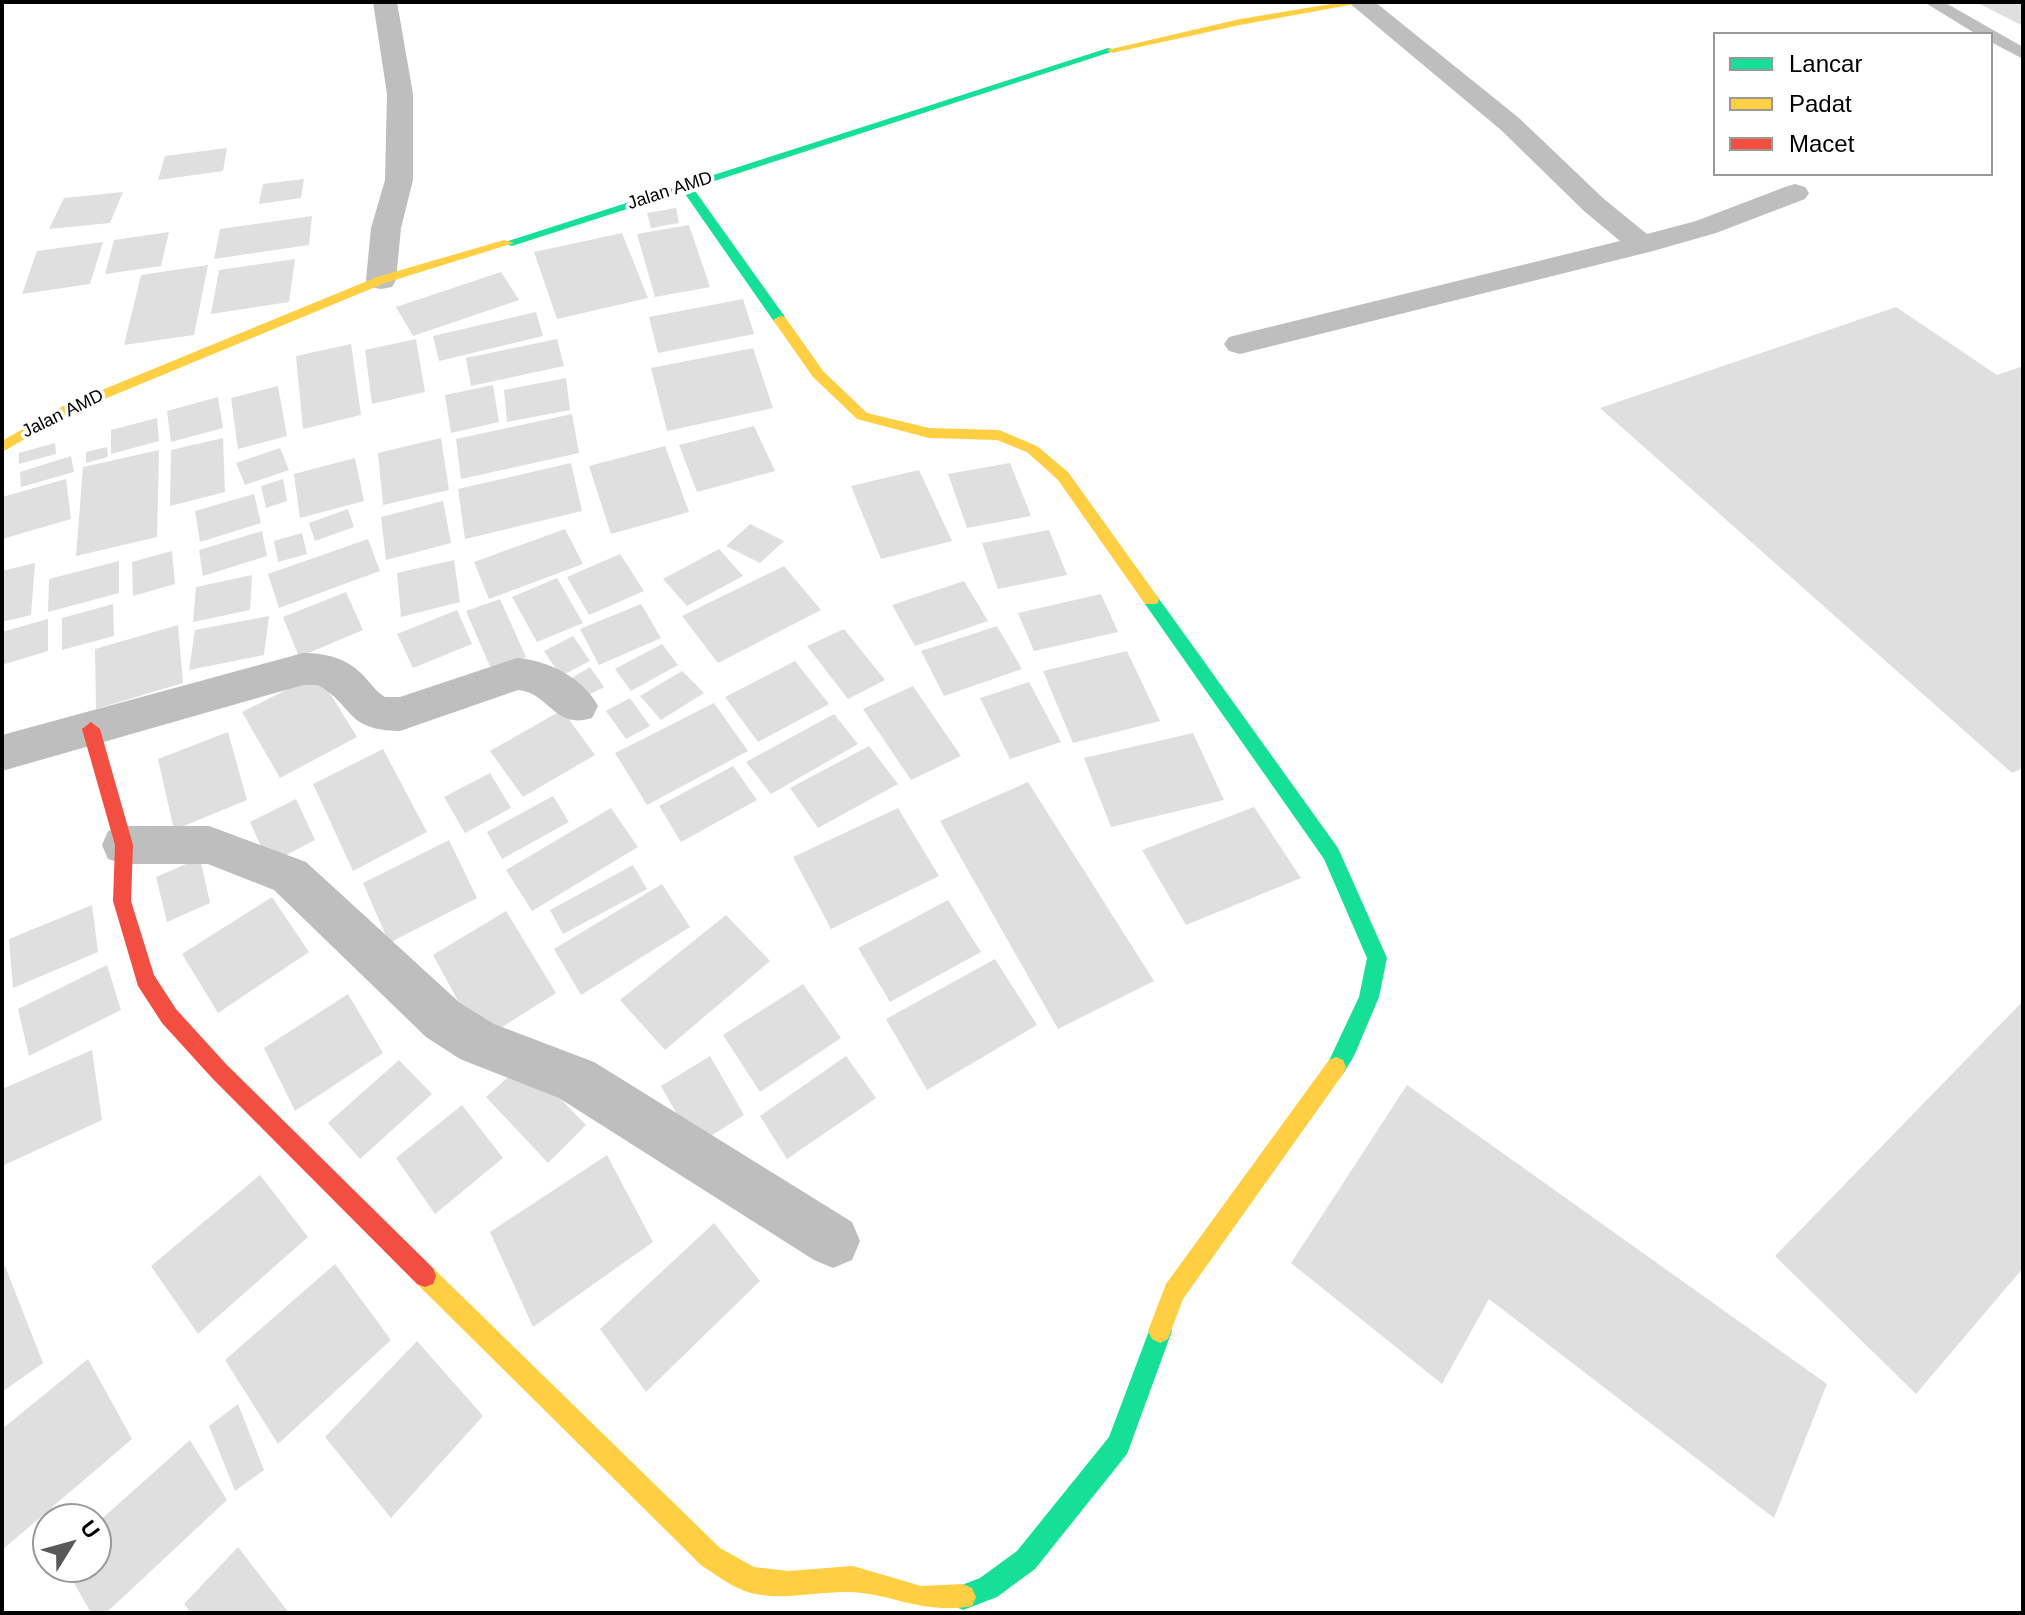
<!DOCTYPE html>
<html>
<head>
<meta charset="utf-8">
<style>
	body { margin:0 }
	#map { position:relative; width:2025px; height:1615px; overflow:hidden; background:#fff; font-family:Arial,sans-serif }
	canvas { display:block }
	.frame { position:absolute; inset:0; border:4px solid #000; pointer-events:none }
	.legend { position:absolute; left:1713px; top:32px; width:280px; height:144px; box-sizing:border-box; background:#fff; border:2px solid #999; margin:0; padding:10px 14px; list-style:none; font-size:24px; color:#000 }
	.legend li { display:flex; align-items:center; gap:16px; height:40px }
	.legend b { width:40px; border:2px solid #999 }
	.north { position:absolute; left:32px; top:1503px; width:80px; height:80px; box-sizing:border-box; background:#fff; border:2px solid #999; border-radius:50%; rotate:53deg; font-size:22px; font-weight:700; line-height:32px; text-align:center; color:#000 }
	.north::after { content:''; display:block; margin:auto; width:28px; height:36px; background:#595959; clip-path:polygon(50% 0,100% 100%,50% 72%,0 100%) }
</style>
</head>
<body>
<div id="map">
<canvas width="2025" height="1615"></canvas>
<div class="frame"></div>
<ul class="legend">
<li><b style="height:10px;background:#16e098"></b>Lancar</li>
<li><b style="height:10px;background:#ffcf43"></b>Padat</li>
<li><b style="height:10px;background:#f24e42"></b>Macet</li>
</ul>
<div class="north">U</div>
</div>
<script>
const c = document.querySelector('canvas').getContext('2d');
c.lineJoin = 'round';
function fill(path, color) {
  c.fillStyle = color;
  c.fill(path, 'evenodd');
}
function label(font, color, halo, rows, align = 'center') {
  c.font = font + ' Arial,sans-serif';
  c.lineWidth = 7;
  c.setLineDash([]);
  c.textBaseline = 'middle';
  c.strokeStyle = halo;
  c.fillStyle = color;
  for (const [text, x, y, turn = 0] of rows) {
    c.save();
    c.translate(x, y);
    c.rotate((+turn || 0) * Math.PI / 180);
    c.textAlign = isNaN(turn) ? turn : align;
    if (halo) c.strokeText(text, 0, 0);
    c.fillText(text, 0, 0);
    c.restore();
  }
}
const building = new Path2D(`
	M1976,2h47v24z
	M227,148l-4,23 -65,9 7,-24z
	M304,179l-3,19 -42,6 4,-20z
	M123,192l-13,31 -61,6 15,-31z
	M676,208l3,15 -28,5 -4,-15z
	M312,216l-3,29 -95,14 6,-30z
	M689,225l21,62 -55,10 -18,-63z
	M169,232l-8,34 -56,8 9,-34z
	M622,233l26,65 -91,21 -23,-67z
	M103,242l-13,42 -68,10 15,-43z
	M295,259l-6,43 -78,12 8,-44z
	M208,265l-14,70 -70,10 17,-70z
	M501,272l18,28 -106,36 -17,-29z
	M743,299l11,35 -96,19 -9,-36z
	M1896,307l101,68 26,-9v402l-11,5 -412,-365z
	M536,312l7,24 -104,25 -6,-25z
	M416,339l9,53 -53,12 -7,-54z
	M557,339l7,27 -93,20 -5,-28z
	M351,344l10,71 -58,14 -7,-73z
	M753,348l20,60 -106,23 -16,-63z
	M566,378l4,32 -63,12 -3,-32z
	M493,385l6,37 -48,11 -6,-38z
	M278,386l9,50 -49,13 -7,-51z
	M218,397l5,31 -52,14 -4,-31z
	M572,414l7,39 -118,26 -5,-40z
	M157,418l2,23 -48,13v-24z
	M754,426l21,45 -78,21 -18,-47z
	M223,438l2,54 -55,14 1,-56z
	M441,438l8,52 -66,15 -5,-52z
	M55,443l1,11 -37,10v-11z
	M665,446l24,66 -78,22 -22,-68z
	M107,447l1,10 -22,6v-11z
	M280,448l9,22 -44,15 -9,-22z
	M159,450l-2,87 -81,19 7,-89z
	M71,456l3,16 -53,15 -1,-15z
	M355,458l9,43 -64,17 -6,-44z
	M571,463l11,48 -117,28 -7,-50z
	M1010,463l21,53 -64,12 -19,-54z
	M919,470l33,71 -71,18 -30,-73z
	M66,479l5,40 -69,20v-42z
	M283,479l4,22 -21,7 -5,-22z
	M254,494l7,29 -61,19 -5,-31z
	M443,501l8,42 -65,17 -5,-43z
	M348,509l6,18 -39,14 -6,-18z
	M750,524l34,17 -24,22 -34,-17z
	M565,529l18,35 -94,35 -15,-37z
	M1049,530l18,45 -69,14 -16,-46z
	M262,531l5,25 -64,20 -4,-26z
	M302,533l5,21 -29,8 -4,-21z
	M368,539l12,32 -101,37 -11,-34z
	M719,549l24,27 -56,30 -24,-27z
	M172,551l3,33 -42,12 -1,-34z
	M620,554l24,37 -55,24 -22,-38z
	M454,560l6,42 -59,15 -4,-44z
	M119,561v32l-71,19 1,-33z
	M35,563l-4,52 -29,7v-51z
	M784,566l37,44 -103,53 -36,-47z
	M252,575l-2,35 -57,12 3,-35z
	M557,578l26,45 -46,19 -25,-45z
	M964,581l24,40 -73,25 -23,-41z
	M346,592l17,38 -64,27 -16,-40z
	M1101,594l17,38 -84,19 -16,-38z
	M500,599l26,58 -34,14 -26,-60z
	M113,604l1,32 -52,14v-32z
	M641,604l20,34 -62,27 -19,-36z
	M457,610l15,34 -59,24 -16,-34z
	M269,616l-5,39 -75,15 6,-40z
	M48,619v32l-46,14v-33z
	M178,625l5,58 -87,26 -1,-60z
	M997,626l25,43 -78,27 -23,-45z
	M844,629l41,51 -37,19 -41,-53z
	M573,636l17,25 -29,15 -17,-25z
	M662,644l16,21 -47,26 -16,-22z
	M1127,651l33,70 -87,22 -30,-72z
	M795,661l34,43 -71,38 -33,-45z
	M590,667l14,20 -25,13 -13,-19z
	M682,671l22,22 -43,27 -21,-24z
	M318,674l39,63 -77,41 -38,-66z
	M1029,682l32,60 -51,17 -30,-61z
	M913,686l48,70 -50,24 -48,-71z
	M630,698l20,28 -24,13 -20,-28z
	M714,703l34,48 -101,54 -32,-52z
	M562,710l33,45 -72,42 -33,-46z
	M834,714l24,30 -87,50 -25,-32z
	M228,732l19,68 -73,30 -16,-71z
	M1193,733l31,67 -113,27 -27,-69z
	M869,746l29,38 -80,44 -28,-40z
	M383,749l44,83 -74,39 -40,-87z
	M733,766l24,34 -76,42 -22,-36z
	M490,773l21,35 -46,25 -21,-36z
	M1028,782l126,199 -96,48 -118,-208z
	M553,796l16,26 -67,37 -15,-27z
	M296,799l19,41 -46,24 -19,-42z
	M1254,807l47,71 -115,47 -44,-75z
	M611,808l27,39 -106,64 -26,-41z
	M898,808l41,68 -108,53 -38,-72z
	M449,840l28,58 -88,45 -26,-60z
	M200,858l10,45 -43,19 -11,-45z
	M633,865l14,24 -84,45 -13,-24z
	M662,884l28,43 -109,68 -27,-46z
	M272,897l37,55 -91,61 -36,-59z
	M948,900l33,52 -91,50 -32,-54z
	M92,905l6,47 -85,36 -4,-49z
	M506,911l50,82 -76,48 -47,-86z
	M726,915l44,46 -105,89 -45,-50z
	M995,959l42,66 -110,65 -41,-71z
	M107,965l14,45 -92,46 -11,-47z
	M803,984l38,54 -81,54 -37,-57z
	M348,994l35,59 -88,58 -31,-63z
	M2023,1001v267l-107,126 -141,-138z
	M92,1050l10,70 -100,46v-77z
	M710,1056l34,59 -49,31 -34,-60z
	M846,1056l30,42 -89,61 -27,-43z
	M399,1060l33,34 -72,65 -32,-36z
	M525,1062l61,63 -38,38 -62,-66z
	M1407,1085l420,299 -53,134 -285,-219 -47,85 -151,-121z
	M462,1105l41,53 -68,56 -39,-56z
	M607,1155l46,87 -120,85 -43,-95z
	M260,1175l48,62 -110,97 -47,-68z
	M714,1223l46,58 -114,111 -46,-63z
	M335,1264l56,76 -113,104 -53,-84z
	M5,1266l38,97 -41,29v-124z
	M417,1341l66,75 -92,102 -66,-81z
	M88,1359l44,80 -130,111v-121z
	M238,1404l26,66 -29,21 -26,-65z
	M190,1440l37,60 -121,113h-15l-26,-46h31v-43z
	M238,1547l51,66h-98l-7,-9z`);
const lane = new Path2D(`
	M1924,2h20l79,45v12l-32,-17v-8h-15z`);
const street = new Path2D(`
	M373,2h24l16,92v86l-12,48 -5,52 -4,7 -11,2 -11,-2 -4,-7 5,-52 14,-48 2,-86z
	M1348,2h27l144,116 85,81 43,35 49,-13 89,-34 10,-3 10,3 4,6 -4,6 -89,34 -63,18 -413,103 -11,-3 -5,-7 5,-7 391,-96 -36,-30 -83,-81z
	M303,653c22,0 43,5 59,21 8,8 13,17 23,23h15l117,-39c31,2 66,20 81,48l-6,12c-38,12 -42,-25 -74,-28l-118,41c-56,-1 -45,-25 -82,-46h-15l-301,86v-36z
	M124,826h85l97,36 154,141 34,21 100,38 258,160 8,19 -8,19 -19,8 -19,-8 -255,-162 -99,-39 -34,-22 -152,-147 -66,-26h-84l-16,-5 -6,-14 6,-14z`);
const fast = new Path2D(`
	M1108,48l9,2 -424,138 92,129v6h-10l-92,-132 -171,55 -10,-3z
	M1151,594l6,2 181,252 49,110 -8,39 -25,59 -11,18 -7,3 -7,-3 -3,-7 33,-70 8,-39 -43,-99 -179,-255 -2,-4 2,-4z
	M1160,1319l8,4 4,8 -45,123 -92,115 -38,28 -34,13 -9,-4 -4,-9 4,-9 26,-10 37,-27 92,-114 43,-114z`);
const slow = new Path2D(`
	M1343,2h23l-126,23 -128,28 -5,-3 133,-31z
	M504,240l10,3 -129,40 -312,129 -71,40v-11l61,-35 314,-129z
	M780,316l5,1 38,54 44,42 62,15 70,2 38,16 31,26 89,124 2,4 -2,4h-12l-87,-124 -31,-28 -30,-12 -68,-2 -72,-19 -44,-42 -40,-57z
	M1336,1057l7,3 3,7 -3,7 -160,225 -15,40 -8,4 -8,-4 -4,-8 18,-47 163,-224z
	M425,1265l8,3 287,280 34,19 34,4 65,-5 68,20 42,-2 9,4 4,9 -4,9c-48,9 -79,-12 -121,-14 -34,-1 -66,9 -100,1 -17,-4 -34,-18 -49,-27l-285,-282 -3,-8 3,-8z`);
const jam = new Path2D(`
	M91,722l9,7 33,116 -2,56 23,74 22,34 50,55 207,204 3,8 -3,8 -8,3 -8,-3 -205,-206 -50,-55 -24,-37 -25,-85 2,-56 -33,-116z`);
const farStreetnames = [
	["Jalan AMD",670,191,-18],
	["Jalan AMD",63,414,-26]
];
fill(building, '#dfdfdf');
fill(lane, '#bebebe');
fill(street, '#bebebe');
fill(fast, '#16e098');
fill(slow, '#ffcf43');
fill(jam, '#f24e42');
label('18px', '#000', '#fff', farStreetnames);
</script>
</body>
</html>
